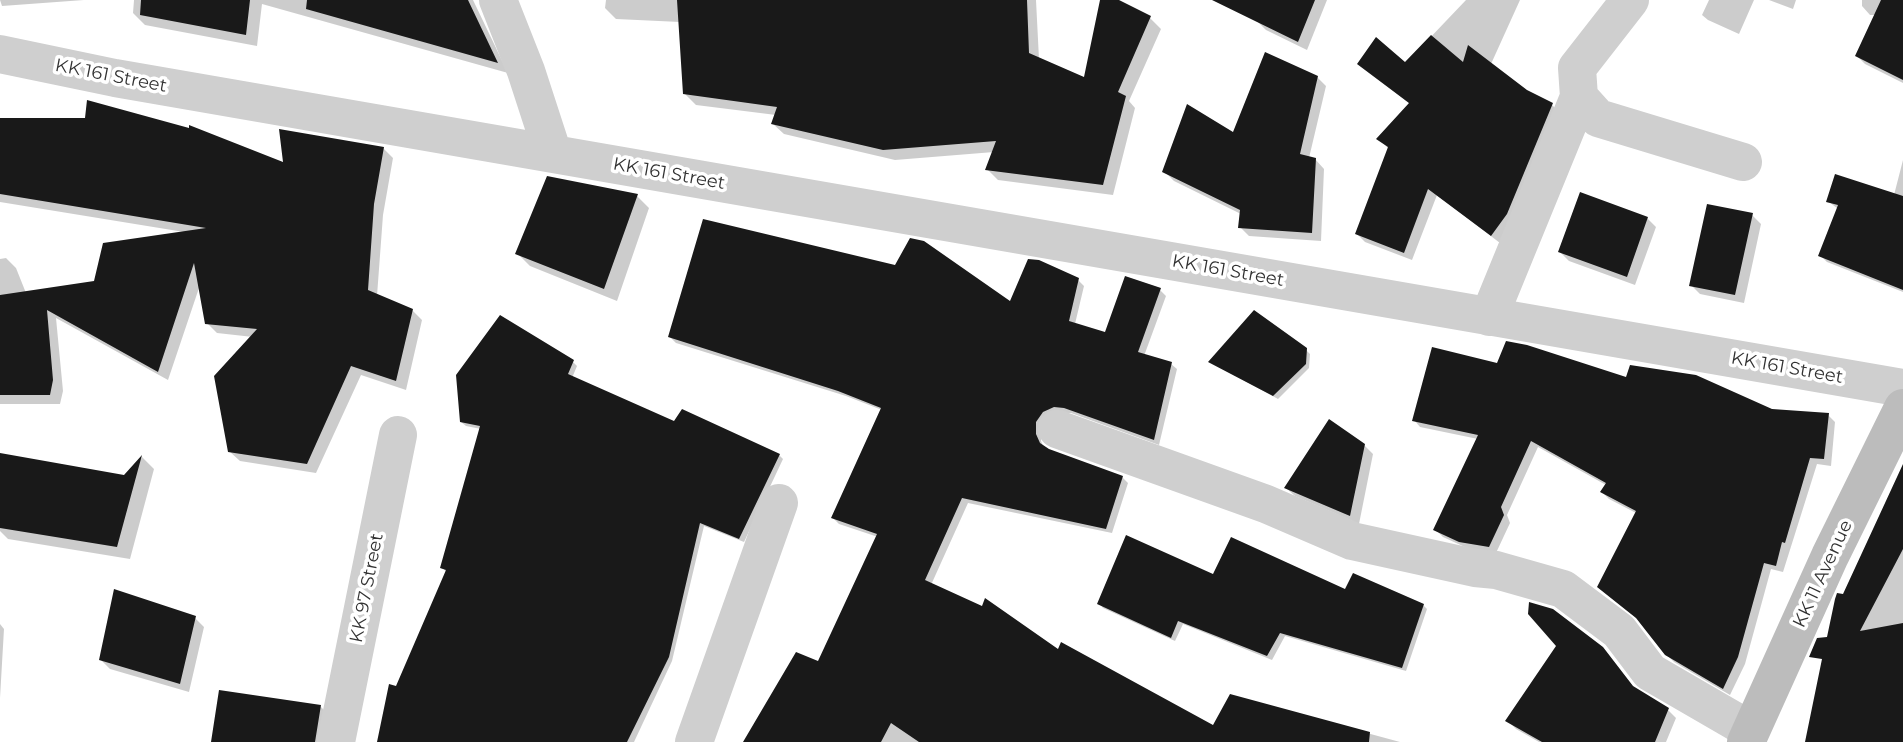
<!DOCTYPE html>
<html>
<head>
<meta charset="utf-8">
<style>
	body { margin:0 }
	canvas { display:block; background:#fff }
</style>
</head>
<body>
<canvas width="1903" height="742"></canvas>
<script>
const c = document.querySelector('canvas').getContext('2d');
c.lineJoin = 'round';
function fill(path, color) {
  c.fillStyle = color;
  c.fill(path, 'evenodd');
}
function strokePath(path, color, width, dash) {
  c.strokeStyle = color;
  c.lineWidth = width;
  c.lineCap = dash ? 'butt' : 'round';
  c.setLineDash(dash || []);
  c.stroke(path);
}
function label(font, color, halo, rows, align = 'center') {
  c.font = font + ' Montserrat,sans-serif';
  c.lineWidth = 7;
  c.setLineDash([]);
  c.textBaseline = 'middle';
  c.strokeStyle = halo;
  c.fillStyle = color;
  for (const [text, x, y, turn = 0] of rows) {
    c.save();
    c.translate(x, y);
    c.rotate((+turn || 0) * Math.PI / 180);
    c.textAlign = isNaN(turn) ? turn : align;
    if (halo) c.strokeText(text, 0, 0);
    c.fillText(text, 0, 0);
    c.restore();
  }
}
const shadow = new Path2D(`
	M0,0h84l-82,6z
	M134,0h339l35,73 -246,-69 -5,42 -112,-21 -12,-12z
	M606,0h430l3,59 46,21 16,-80h14l35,18 11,11 -32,72 6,7 -22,87 -115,-15 -11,-11 7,-17 -99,8 -111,-26 -11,-10 3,-9 -80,-10 -11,-11 -5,-72 -64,-3 -11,-11z
	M1264,0h63l-20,50 -41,-20 -9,-9z
	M1466,0h54l-29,64 35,27 26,14 8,8 -60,130 -63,-48 -25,65 -47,-18 -8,-8 32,-85 -10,-10 31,-35 -51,-40h46z
	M1709,0h45l-15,34 -31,-14 -6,-5z
	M1769,0h27l-3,9z
	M1862,0h41v83l-38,-19 -8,-8 19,-41h-6l-8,-9z
	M1317,77l9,9 -17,72 6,1 9,10 -3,72 -72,-5 -9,-9 1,-13 -67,-33 -9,-9 69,-37z
	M0,120l285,45 98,-17 10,10 -10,57 -6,81 35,14 10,10 -16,70 -45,-15 -45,98 -76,-12 -11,-10 24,-114 -36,-4 -10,-10 -7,-38 -32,95 -112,-62 7,73 -3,13h-60v-145l6,-1 10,10 10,25 70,-11 88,-50 -184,-30z
	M1903,160v132l-76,-30 -7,-7 18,-46 -10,-8 66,-6z
	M637,196l12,12 -32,93 -87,-35 -13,-13z
	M1752,215l9,9 -17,79 -44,-9 -9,-9z
	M1647,218l9,9 -21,58 -66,-24 -9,-9z
	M1078,280l6,6 -9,38 31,10 54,-44 6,6 -22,60 27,8 6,5 -18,76 -88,-32h-12l-17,14 -1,14 3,7 78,29 6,6 -16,50 -144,-30 -37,82 282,143 18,-32 169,46h-655l73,-78 60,-127 -39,-13 -6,-6 49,-108 -36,-14 -170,-53 -6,-6 340,-33z
	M1305,349l5,5 -1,14 -31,31 -68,-37z
	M573,362l4,4 -5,12 103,46 104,31 4,4 -39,83 -40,-16 -32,135 -38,81h-255l18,-54 50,-115 -5,-6 39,-138 -15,-3 -5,-4z
	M1498,365l129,14 144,31 57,5 7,7 -4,44 -14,-2 -34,108 -12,-3 -26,95 -15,31 -56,-33 -8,-8 -30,-141 -27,-14 -7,-7 4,-7 -68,-38 -31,68 3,8 -14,30 -29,-5 -24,-11 -7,-7 42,-91 -58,-12 -6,-7z
	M1364,445l9,9 -14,70 -64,-28 -9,-8z
	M0,455l125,21 17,-19 12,12 -24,90 -122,-20 -8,-8z
	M1903,508v195l-80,9 21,-116z
	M1214,576l131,15 78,14 4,4 -21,62 -121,-35 -13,24 -89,-36 -8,17 -72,-33 -4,-5z
	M195,618l9,9 -15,65 -79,-23 -9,-9z
	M0,624l4,5 -4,69z
	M1602,648l34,42 32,20 8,8 -10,24h-127l-23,-13 -8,-8z
	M320,706l13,13 -4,23h-116z`);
const building = new Path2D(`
	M141,0h109l-4,35 -106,-20z
	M307,0h161l30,63 -192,-54z
	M677,0h350l2,53 55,24 16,-77h19l32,16 -33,76 8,4 -23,89 -118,-15 11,-29 -113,9 -112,-26 6,-17 -94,-13z
	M1212,0h103l-17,42z
	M1881,0h22v80l-48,-24z
	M1431,35l32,27 5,-17 59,45 26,13 -46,111 -16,22 -63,-47 -24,64 -49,-19 33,-87 -12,-8 33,-36 -52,-39 19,-27 29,25z
	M1265,52l53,24 -18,78 16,4 -4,75 -74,-5 2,-18 -78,-38 25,-68 46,28z
	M87,100l102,28v-3l94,37 -4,-33 105,18 -10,57 -6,86 45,19 -17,72 -45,-15 -44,98 -79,-12 -14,-76 43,-47 -52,-5 -11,-61 -36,109 -111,-62 6,70 -3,15h-50v-100l94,-14 9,-38 103,-15 -206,-34v-76h85z
	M1835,174l68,22v94l-85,-34 20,-51 -12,-3z
	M547,176l91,18 -34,95 -89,-35z
	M1580,192l68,25 -21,60 -69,-25z
	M1707,204l46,9 -18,82 -46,-9z
	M703,219l192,46 15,-27 14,3 86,60 18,-42 11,1 40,18 -10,43 36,11 20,-56 36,12 -23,64 34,10 -18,78 -90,-32 -10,-1 -11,5 -7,10v12l4,9 9,6 74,27 -17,53 -144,-31 -37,82 57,26 3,-8 73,51 3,-7 152,83 17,-31 140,38 -1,10h-450l-28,-19 -10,19h-138l53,-90 22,9 59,-127 -46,-16 50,-110 -43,-17 -170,-54z
	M1254,310l53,38 -1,16 -33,32 -65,-34z
	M500,315l74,45 -6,14 106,47 8,-12 98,45 -41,85 -39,-16 -31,134 -42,85h-250l12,-58 7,2 50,-116 -6,-2 40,-142 -20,-4 -4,-47z
	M1506,341l21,4 99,32 4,-12 66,10 76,34 57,4 -5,46 -14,-1 -25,85 -3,-1 -6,24 -12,-3 -26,94 -15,32 -58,-34 -29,-37 -39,-31 39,-76 -36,-19 6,-9 -75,-42 -30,66 3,8 -15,32 -30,-5 -26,-12 45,-95 -66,-14 20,-74 65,16z
	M1329,419l36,25 -15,72 -66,-28z
	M0,453l124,22 18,-20 -25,92 -117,-19z
	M1903,464v85l-43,82 43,-8v119h-98l17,-83 -13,-2 8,-19 10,-1 8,-38 2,-6 6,1z
	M1126,535l87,39 18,-37 114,52 8,-16 71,31 -22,64 -122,-35 -13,23 -89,-35 -7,17 -74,-34z
	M114,589l82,27 -16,68 -81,-24z
	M1529,602l24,7 50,38 30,39 36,22 -14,34h-113l-37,-21 51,-75 -28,-32z
	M219,690l102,15 -6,37h-104z`);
const street = new Path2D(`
	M498,0l28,71 27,83
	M1630,0l-53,68 2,29 19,21 145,44
	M0,54l115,24 1788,310
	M1489,317l90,-220
	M1057,429l209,75 86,37 123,27 21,2 67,19 56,42 31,41 100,58
	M336,742l62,-307
	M694,742l85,-239`);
const secondary = new Path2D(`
	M1746,742l84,-186 73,-148`);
const streetNames = [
	["KK 161 Street",111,76,11],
	["KK 161 Street",669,174,10],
	["KK 161 Street",1228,271,10],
	["KK 161 Street",1787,368,10],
	["KK 11 Avenue",1823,574,-65],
	["KK 97 Street",367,588,-79]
];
fill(shadow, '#0003');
fill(building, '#191919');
strokePath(street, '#cfcfcf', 38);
strokePath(secondary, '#bcbcbc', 38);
label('18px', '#323232', '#fff', streetNames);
</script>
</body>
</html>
